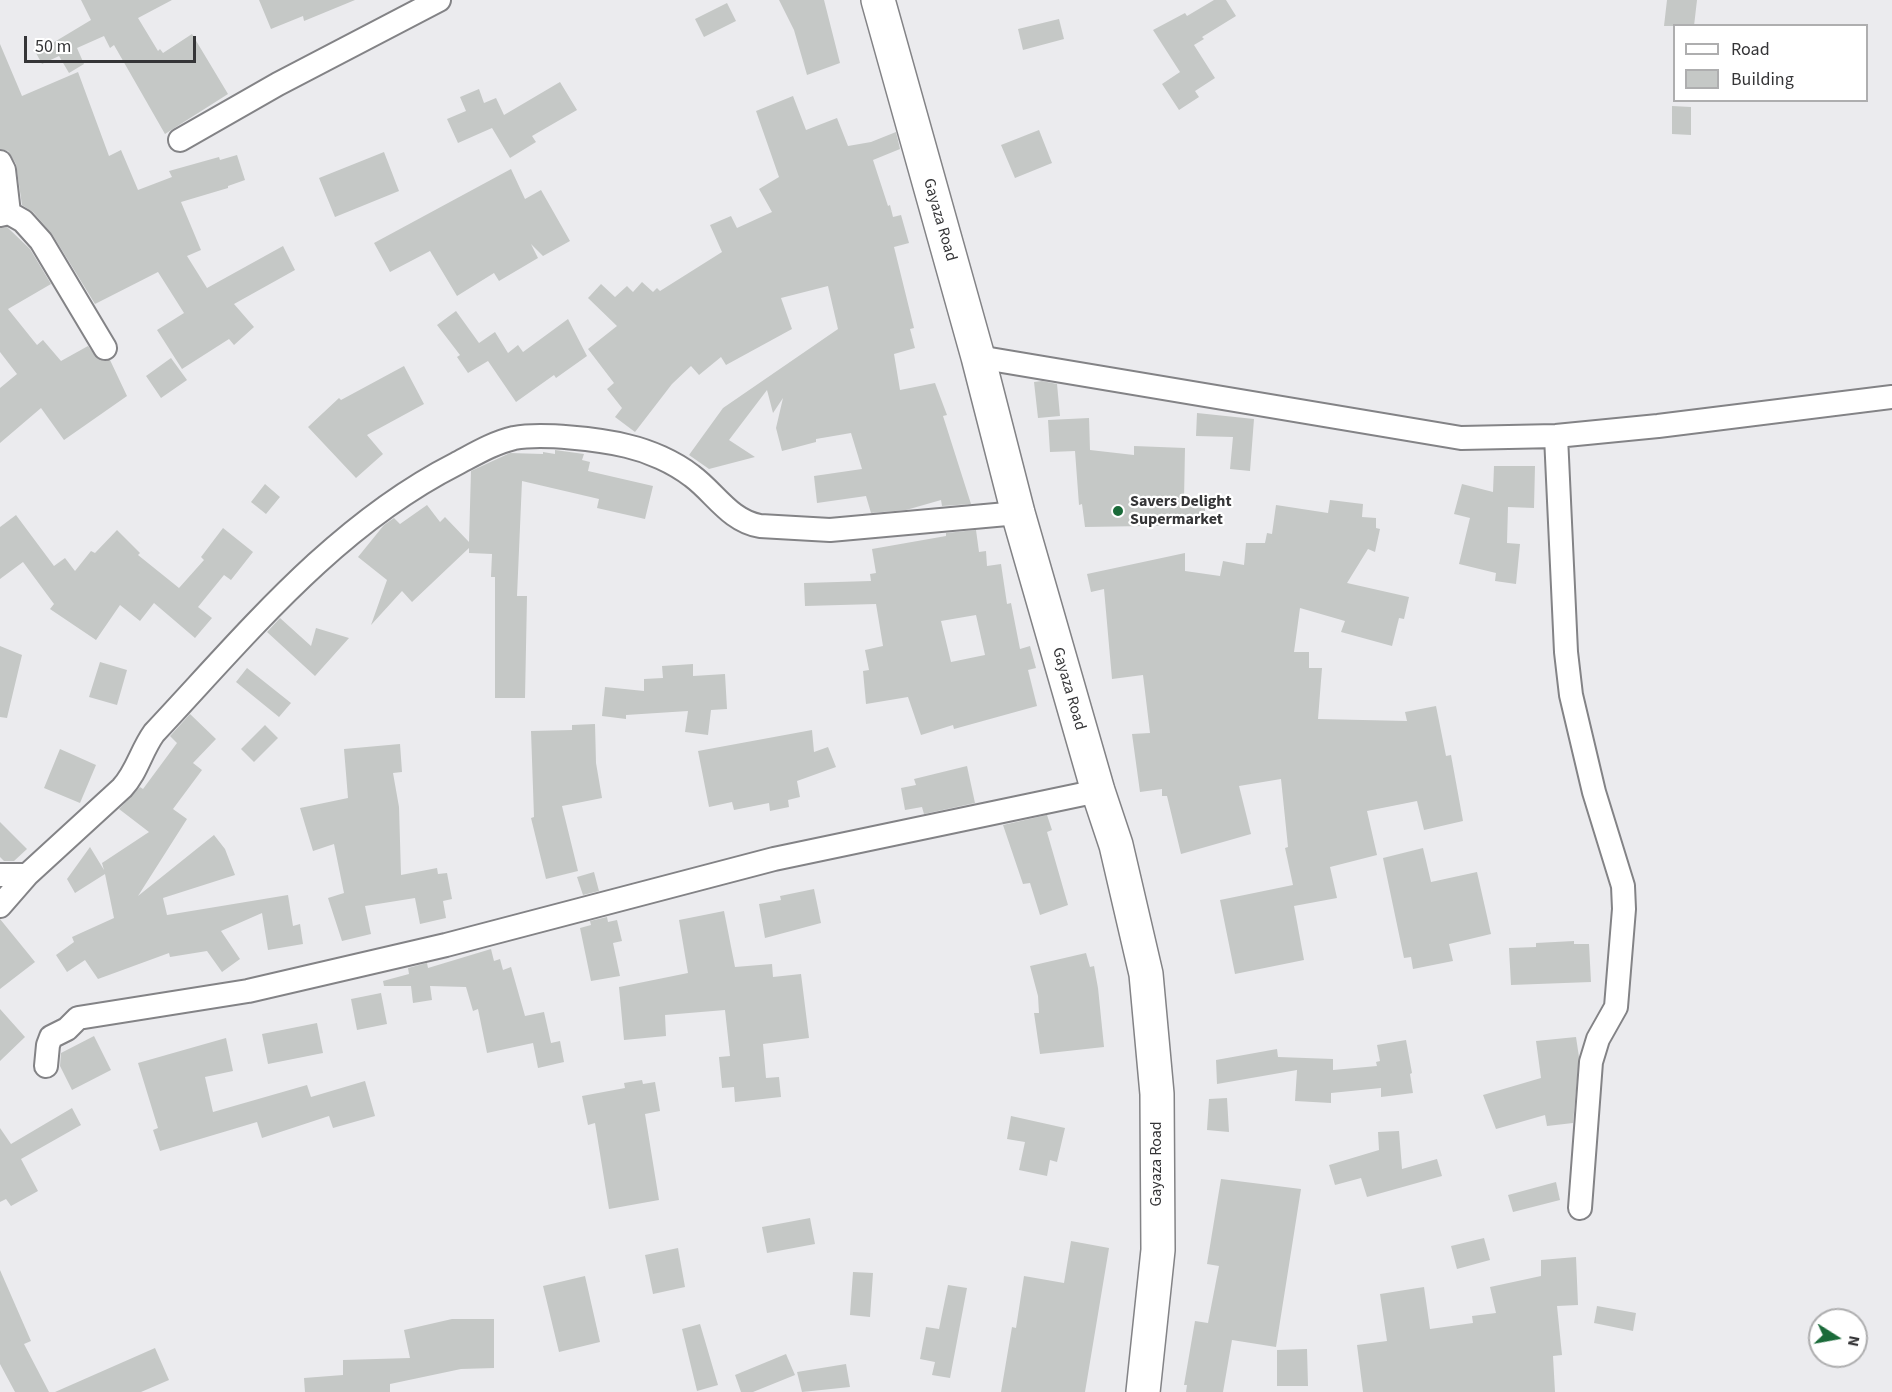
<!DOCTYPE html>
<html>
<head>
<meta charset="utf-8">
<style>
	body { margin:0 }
	#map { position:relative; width:1892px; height:1392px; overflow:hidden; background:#ebebee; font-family:"Source Sans 3",sans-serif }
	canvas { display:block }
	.legend { position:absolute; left:1673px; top:24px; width:195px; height:78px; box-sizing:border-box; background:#fff; border:2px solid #aeaeaf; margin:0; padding:8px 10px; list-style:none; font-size:18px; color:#353537 }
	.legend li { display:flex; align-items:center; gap:12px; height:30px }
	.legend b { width:30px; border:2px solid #aeaeaf }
	.north { position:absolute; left:1808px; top:1308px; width:60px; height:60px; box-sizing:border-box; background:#fff; border:2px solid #aeaeaf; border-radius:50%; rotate:101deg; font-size:16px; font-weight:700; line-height:24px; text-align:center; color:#353537 }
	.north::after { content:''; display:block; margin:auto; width:21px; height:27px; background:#1a6a39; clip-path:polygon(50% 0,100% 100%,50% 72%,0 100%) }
	.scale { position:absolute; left:24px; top:36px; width:172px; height:27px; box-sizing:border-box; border:3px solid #353537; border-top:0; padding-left:8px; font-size:18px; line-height:21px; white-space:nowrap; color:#353537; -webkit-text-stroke:4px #fff; paint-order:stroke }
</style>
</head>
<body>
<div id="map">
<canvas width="1892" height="1392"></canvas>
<ul class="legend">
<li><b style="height:8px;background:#fff"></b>Road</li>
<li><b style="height:16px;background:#c5c8c6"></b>Building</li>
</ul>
<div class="north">N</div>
<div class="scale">50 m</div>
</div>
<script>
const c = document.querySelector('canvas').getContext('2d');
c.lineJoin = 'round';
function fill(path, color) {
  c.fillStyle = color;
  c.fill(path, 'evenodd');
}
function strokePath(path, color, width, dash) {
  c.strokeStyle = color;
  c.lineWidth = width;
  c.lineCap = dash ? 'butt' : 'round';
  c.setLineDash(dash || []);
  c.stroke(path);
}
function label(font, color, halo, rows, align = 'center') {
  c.font = font + ' "Source Sans 3",sans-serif';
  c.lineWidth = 4.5;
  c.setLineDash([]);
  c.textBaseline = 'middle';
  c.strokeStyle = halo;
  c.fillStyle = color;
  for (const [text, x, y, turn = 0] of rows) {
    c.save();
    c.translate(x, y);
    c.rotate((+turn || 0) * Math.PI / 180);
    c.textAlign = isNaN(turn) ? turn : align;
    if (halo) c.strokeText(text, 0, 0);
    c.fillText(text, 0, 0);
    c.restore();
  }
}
const building = new Path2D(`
	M81,0h91l-34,18 20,33 2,-2 3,4 29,-19 36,60 -63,40 -51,-89 -4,3 -6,-12 -27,12 7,16 -15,9 -10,-17 -17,8 -6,-11 55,-33z
	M259,0h96l-51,21 -1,-5 -32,13z
	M779,0h45l16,63 -33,12 -13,-45z
	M1214,0h12l10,16 -34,21 2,2 -10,6 21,33 -20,13 4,6 -20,13 -17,-26 18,-12 -27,-42 32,-17 2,3z
	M1667,0h30l-3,26h-30z
	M727,3l9,18 -32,16 -9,-18z
	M1059,19l5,20 -41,11 -5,-21z
	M0,44l22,52 56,-24 31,84 12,-6 17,40 34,-13 -3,-6 50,-14 1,3 17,-5 8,25 -17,6v2l-47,14 20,48 -14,6 20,32 76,-42 12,24 -61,34 20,23 -20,18 -5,-6 -47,30 -25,-39 27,-17 -26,-41 -63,32 -43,-70 -19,-22 -11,-7 -6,-41 -8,-13 -8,-2z
	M560,82l17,28 -45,26 4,6 -26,16 -18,-30 -34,15 -11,-24 19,-8 -6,-14 19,-8 5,14 12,-5 8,17z
	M793,96l13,34 31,-12 11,28 23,-4 25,-10 4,17 -27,11 15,46 2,-1 3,12 8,-2 8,28 -15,4 20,81 -4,1 5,19 -21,6 6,36 35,-7 12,32 -4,1 28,88 -29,2 -1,-6 -35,10 -35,3 -5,-17 -49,7 -3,-27 48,-7 -11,-36 -35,6v3l-34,9 -6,-23 7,-30 -10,15 -6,-23 -38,50 26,17 -46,12 -20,-14 34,-47 115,-79 -10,-43 -47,12 11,31 -66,36 -5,-8 -22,18 -8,-9 -19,18 -37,48 -20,-15 7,-9 -15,-19 7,-6 -26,-34 29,-23 -29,-28 13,-14 14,13 12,-11 6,6 9,-10 11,10 4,-4 3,3 62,-39 -12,-27 21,-9 6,12 35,-16 -13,-23 20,-12 -23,-66z
	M1672,106l19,1v28l-19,-1z
	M1039,130l13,33 -37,15 -14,-33z
	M384,152l15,39 -64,26 -16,-39z
	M511,169l14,30 16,-9 29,51 -27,15 -12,-12 7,14 -39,23 -5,-8 -37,23 -27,-45 -40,21 -16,-29z
	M7,227l23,22 21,35 -43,25 29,36 6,-5 18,21 27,-15 10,13 12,1 17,36 -63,44 -23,-32 -41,35v-55l17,-14 -17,-22v-124z
	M456,311l23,32 16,-11 13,21 10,-8 5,7 45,-33 19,37 -31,22 -2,-3 -38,27 -28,-41 -20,12 -11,-16 3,-2 -23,-30z
	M171,358l16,22 -26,18 -15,-22z
	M404,366l20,38 -57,31 16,19 -27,24 -48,-51 31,-29 2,2z
	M1042,381l15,3 3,32 -22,2 -4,-36z
	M1197,413l57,6 -4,52 -20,-2 3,-32 -37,-1z
	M1089,418l1,32 44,5v-9l51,2 -1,52h21v25l-120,2 -3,-23 -3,1 -4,-54 -25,1 -2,-32z
	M555,450l29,4 -2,6 8,2 -2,9 65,15 -8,33 -48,-11 2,-9 -77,-18 -5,115h10l-2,102h-30v-121h-4l1,-23 -23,-1v-5l-57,54 -10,-11 -31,34 16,-45 -29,-23 26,-32 10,-7 6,6 27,-19 13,17 5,-5 24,25 2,-71 39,-18 33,1v-2l12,2z
	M1494,466h41l-1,42 -26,-1 -1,36 13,1 -4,40 -21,-3 1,-8 -37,-9 11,-46 -16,-4 8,-30 31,8z
	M265,484l15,13 -14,17 -15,-12z
	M1330,500l33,4 -1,13 14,1v10l4,1 -5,23 -7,-3 -21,34 62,14 -5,22 -5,-1 -7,28 -51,-14 4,-11 -45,-13 -6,44h15v16h13l-4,51 89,2 -2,-9 31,-6 10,50 5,-1 12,66 -39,9 -7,-29 -50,10 10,44 -47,12 7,31 -43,8 10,54 -69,14 -15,-74 73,-15 -8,-37 3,-1 -7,-68 -42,7 12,48 -70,20 -14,-58h-5v-7l-22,3 -8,-58 18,-1 -7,-58 -31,4 -8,-90 -13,3 -4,-18 98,-21v18l35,5 3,-15 21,4 2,-22h19l2,-10 5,1 4,-29 52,8z
	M16,515l38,51 11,-8 10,13 16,-20 4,2 22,-23 23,23 -2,2 41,33 25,-28 -3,-3 22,-29 30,24 -22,28 -7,-5 -26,32 14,11 -17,20 -41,-35 -14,18 -20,-16 -24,35 -46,-31 4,-5 -31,-42 -23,17v-52z
	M976,530l3,22 7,-1 1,15 14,-2 6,40 4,-1 9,46 10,-3 6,22 -8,2 9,36 -83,23 -1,-4 -32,10 -13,-38 -42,7 -3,-33 6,-1 -4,-20 18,-4 -7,-42 -71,2 -1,-23 67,-2 -1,-7 6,-1 -4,-24 74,-13v-3zM976,615l9,40 -34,7 -10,-41z
	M280,618l31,28 5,-18 33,10 -34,38 -48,-44z
	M0,646l22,9 -15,63 -7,-1z
	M100,662l27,8 -10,35 -28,-8z
	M693,664v12l32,-2 2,35 -16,1 -3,25 -23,-3 3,-21 -62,4v4l-24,-3 3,-29 39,4v-12l19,-1 -1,-12z
	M247,668l44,35 -12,14 -43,-35z
	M190,714l26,25 -23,24 9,7 -29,39 14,10 -49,77 76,-61 11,14 10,26 -72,23 4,17 121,-20 5,31 7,-2 3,20 -35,6 -6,-37 -41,18 19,28 -18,13 -15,-21 -37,6 -1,-4 -71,26 -13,-19 -18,12 -11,-17 18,-13 -2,-5 42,-19 -9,-44 -30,19 -8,-14 23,-32 14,23 -2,-7 47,-31 -30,-23 21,-22 3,2 34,-46 -7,-7z
	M595,724l1,39 6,35 -40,8 16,65 -32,8 -15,-61 3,-1 -3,-86 41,-1v-5z
	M265,725l13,13 -24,24 -13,-13z
	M812,730l2,22 14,-5 8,20 -39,14 3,16 -12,3 1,7 -19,4 -1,-8 -35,7 -2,-8 -23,5 -11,-56z
	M400,744l2,28 -9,1 6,34 2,68 36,-7 1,6 9,-1 5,26 -9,2 3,17 -26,6 -5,-26 -50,8 6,28 -29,7 -14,-43 16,-5 -10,-49 -21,7 -13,-43 48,-10 -4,-49z
	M60,749l36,16 -16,38 -36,-15z
	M967,766l8,37 -51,11 -2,-7 -17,3 -4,-22 15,-3 -2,-6z
	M1047,815l5,15 -5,2 21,73 -28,10 -10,-32 -7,1 -20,-59z
	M0,822l27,27 -13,12h-10l-4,-4z
	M1423,848l8,34 46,-10 14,62 -42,10 4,17 -40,8 -2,-12 -7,1 -21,-100z
	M594,872l5,19 -16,4 -6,-18z
	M814,889l7,34 -56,15 -6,-34 22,-4 -1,-4z
	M724,911l11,56 37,-3 1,13 28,-3 8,64 -46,6 3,34 13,-1 2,20 -46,5 -1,-15 -12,1 -3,-31 11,-1 -5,-46 -60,5 1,21 -42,4 -5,-53 69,-14 -9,-53z
	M607,917l1,5 9,-2 5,21 -9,2 7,33 -29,5 -11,-53 11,-3 -1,-4z
	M0,919l35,43 -35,27z
	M1574,941v3h15l2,38 -80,3 -2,-37 27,-1v-4z
	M491,949l3,12 6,-2 3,11 8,-3 14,49 19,-4 7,31 9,-2 4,21 -26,6 -5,-25 -46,10 -9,-44 -5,2 -7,-24 -36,-1 2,14 -19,3 -2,-17h-27l-1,-5 26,-7 -1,-6 19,-5 1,5z
	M1086,953l4,14 4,-1 4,22 6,59 -64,7 -6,-41h5l-1,-17 -8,-30z
	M381,993l6,31 -30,6 -6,-31z
	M0,1009l25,28 -25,24z
	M317,1023l6,30 -55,11 -6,-30z
	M94,1036l17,34 -39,20 -12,-24 1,-13z
	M1576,1037l3,20 -6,66 -26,3 -2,-11 -49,14 -13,-34 58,-17 -5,-37z
	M226,1038l7,33 -28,6 8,35 94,-27 4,12 54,-16 10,35 -42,12 -4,-12 -67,22 -5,-16 -97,29 -7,-21 5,-2 -20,-65z
	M1406,1040l6,33 -2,1 3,19 -32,4v-9l-50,5v10l-36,-2 2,-31 -80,14 -1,-24 61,-11 1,8 55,2v11l44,-4 -1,-4 4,-1 -3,-16z
	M642,1080l1,4 12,-2 5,29 -15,3 14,86 -50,9 -14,-86 -7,2 -6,-29 43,-8 -1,-5z
	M1227,1098l2,34 -22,-2 2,-31z
	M72,1108l9,17 -60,34 17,32 -27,15 -5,-7 -6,3v-74l11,16z
	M1011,1116l54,12 -8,34 -7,-2 -3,16 -28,-6 6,-28 -18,-3z
	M1399,1131l3,38 35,-10 5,17 -75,21 -6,-19 -26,7 -6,-20 50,-15 -1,-18z
	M1221,1179l80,10 -25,158 -44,-7 -9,52h-37l1,-7h-3l11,-64 13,2 11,-57 -12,-2z
	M1556,1182l4,18 -47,12 -5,-17z
	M810,1218l5,26 -48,9 -5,-26z
	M1484,1238l6,22 -33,9 -6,-23z
	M1071,1241l38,7 -24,144h-84l11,-65 4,1 8,-52 40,7z
	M678,1248l7,39 -32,7 -8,-39z
	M1576,1257l2,48 -21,1 5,49 -9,1 2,36h-192l-6,-47 30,-4 -7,-47 44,-7 6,42 43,-6 -1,-7 24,-3 -6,-26 51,-11v-16z
	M0,1270l31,71 -7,3 25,48h-34l-15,-28z
	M853,1272l20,1 -3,44 -20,-2z
	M585,1276l15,66 -41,10 -16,-66z
	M948,1285l19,3 -17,90 -18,-3 3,-13 -15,-3 6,-32 13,2z
	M1597,1306l39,7 -3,18 -39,-8z
	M452,1319h42v49l-33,1 -71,15v8h-85l-1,-14 39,-3v-15l67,-2 -6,-28z
	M700,1324l18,61 -21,6 -15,-62z
	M155,1348l14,32 -28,12h-86z
	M1307,1349l1,37h-31v-36z
	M786,1354l9,21 -42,17h-12l-6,-17z
	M846,1364l4,23 -48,5 -5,-20z`);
const minor = new Path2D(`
	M180,140l98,-56 161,-84
	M0,162l4,8 5,43
	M0,215l9,-2 14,8 18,20 64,107
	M978,357l483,81 95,-2 102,-10 234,-29
	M1556,436l10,216 5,43 23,97 29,94 1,23 -8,98 -18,32 -7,23 -11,146
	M0,875h27
	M0,906l27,-31 95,-87c15,-16 19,-37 32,-55 92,-98 180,-207 302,-269 19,-10 37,-21 58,-26 28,-5 85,1 113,8 22,5 47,16 65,30 23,17 38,45 68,50l70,4 188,-17
	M46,1066l2,-21 3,-8 16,-8 11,-11 170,-27 198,-46 328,-86 324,-68`);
const primary = new Path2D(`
	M878,0l100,357 40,156 80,278 18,54 30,129 11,120 1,156 -15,142`);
const markers = [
	[1118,511,6,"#1a6a39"]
];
const streetNames = [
	["Gayaza Road",939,220,74],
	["Gayaza Road",1068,689,74],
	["Gayaza Road",1157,1164,-90]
];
const poiNames = [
	["Savers Delight",1130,502],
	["Supermarket",1130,520]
];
fill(building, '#c5c8c6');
strokePath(minor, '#838386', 26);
strokePath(primary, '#838386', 36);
strokePath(minor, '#fff', 22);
strokePath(primary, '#fff', 33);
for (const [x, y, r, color] of markers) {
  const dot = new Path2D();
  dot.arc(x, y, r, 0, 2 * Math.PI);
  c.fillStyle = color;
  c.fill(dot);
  strokePath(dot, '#fff', 2);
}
label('16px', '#353537', '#fff', streetNames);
label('bold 16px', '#353537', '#fff', poiNames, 'left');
</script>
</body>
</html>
